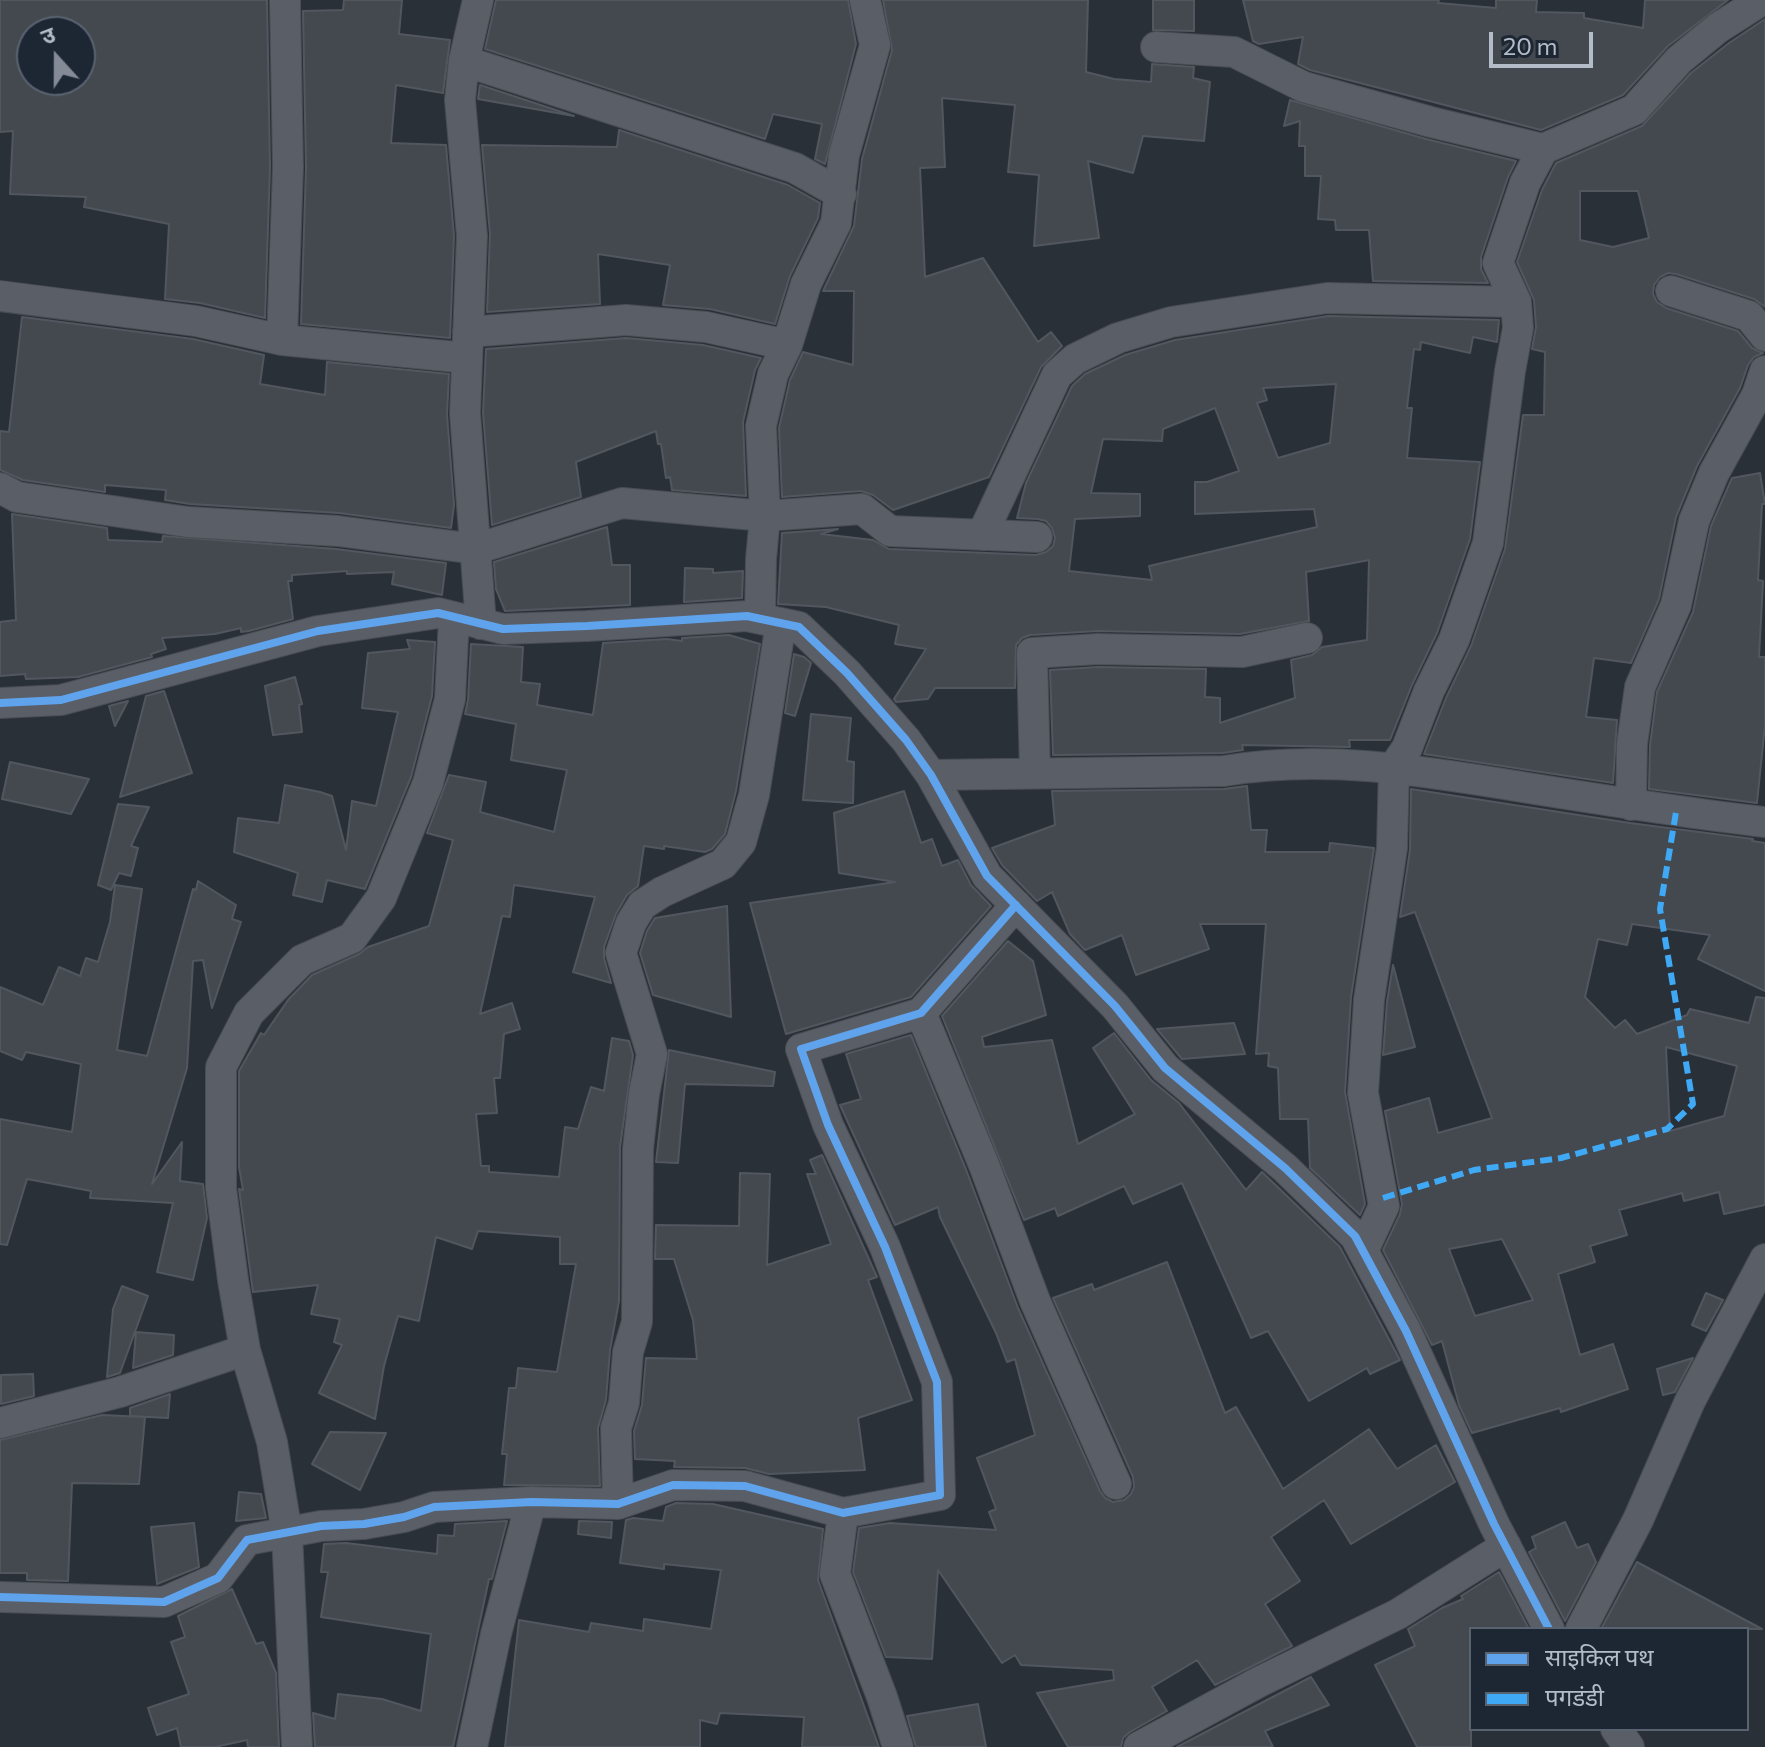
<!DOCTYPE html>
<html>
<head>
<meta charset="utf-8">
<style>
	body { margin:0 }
	#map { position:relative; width:1765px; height:1747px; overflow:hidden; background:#2a3038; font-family:Commissioner,"Noto Sans Devanagari",sans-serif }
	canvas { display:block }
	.legend { position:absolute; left:1469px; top:1627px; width:280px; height:104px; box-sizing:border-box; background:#1d2633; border:2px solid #59626f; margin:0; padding:10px 14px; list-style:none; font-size:24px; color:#b4bcc9 }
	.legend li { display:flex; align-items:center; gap:16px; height:40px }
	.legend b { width:40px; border:2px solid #59626f }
	.north { position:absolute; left:16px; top:16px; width:80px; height:80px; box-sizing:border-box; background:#1d2633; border:2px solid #59626f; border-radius:50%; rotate:339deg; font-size:22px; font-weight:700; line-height:32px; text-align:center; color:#b4bcc9 }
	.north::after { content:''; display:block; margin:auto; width:28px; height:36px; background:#848b96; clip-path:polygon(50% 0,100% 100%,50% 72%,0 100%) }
	.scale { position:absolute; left:1489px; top:32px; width:104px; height:36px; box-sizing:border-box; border:4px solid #b4bcc9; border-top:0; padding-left:10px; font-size:24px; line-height:28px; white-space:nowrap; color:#b4bcc9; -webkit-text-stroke:6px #1d2633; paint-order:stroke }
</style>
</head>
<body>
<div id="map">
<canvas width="1765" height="1747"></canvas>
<ul class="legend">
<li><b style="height:10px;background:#60a3ed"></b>साइकिल पथ</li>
<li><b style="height:10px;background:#3fa9f5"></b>पगडंडी</li>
</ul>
<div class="north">उ</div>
<div class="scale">20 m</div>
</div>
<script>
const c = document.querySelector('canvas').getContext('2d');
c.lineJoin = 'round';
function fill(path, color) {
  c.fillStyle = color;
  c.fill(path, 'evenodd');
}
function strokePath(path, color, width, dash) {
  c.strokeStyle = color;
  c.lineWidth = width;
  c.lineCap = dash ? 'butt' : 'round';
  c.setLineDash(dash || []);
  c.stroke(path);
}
const building = new Path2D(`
	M0,0h267l3,167 -5,151 -65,-15 -35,-4 4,-75 -85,-17 2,-10 -76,-3 3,-63 -13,1zM32,32h48v48h-48z
	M344,0h58l-3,34 51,6 -7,53 -47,-8 -5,58 55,2 8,91 -4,102 -149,-14 5,-156 -3,-157 40,-1z
	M496,0h352l8,44 -31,120 -10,-5 7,-35 -49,-10 -8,25 -280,-90z
	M883,0h205l-2,72 28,7 37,3 1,-18 42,3 -1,11 17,4 -6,59 -61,-5 -10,37 -45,-12 11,77 -65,8 5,-71 -31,-3 7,-67 -73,-7 3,69 -25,1 5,109 58,-19 55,84 13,-10 11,14 -21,21 -52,110 -96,33 -20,-15 -12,-4 -79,6 -3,-69 11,-48 13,-28 50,13 1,-74h-31l31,-65 8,-67 30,-109z
	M1153,0h41v31l-41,-1z
	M1243,0h196l-1,3 58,5v-8h41l-1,12 48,1v5l59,10 2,-28h83l-60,46 -45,49 -82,35 -231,-60 -12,-6 5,-27 -44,7 -6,-3z
	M1765,19v288l-11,-8 -78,-25 -8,-1 -8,4 -6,8 -1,9 4,8 9,6 72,23 14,17 11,5 -9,4 -6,8 -8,23 -43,78 -21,51 -17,82 -28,64 -37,-5 -8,59 31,3 -4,63 -189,-29 22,-56 25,-52 34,-97 18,-134h21l1,-63 -13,-3 4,-22 -2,-27 -17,-38 25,-72 14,-27 86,-37 49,-53 38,-30zM1580,191h58l11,47 -36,9 -33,-7z
	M480,85l94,31 -96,-17z
	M1290,100l136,39 90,22 -8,16 -27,80v12l7,14 -115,-2 -4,-51h-33l-1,-10 -17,-1 3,-43h-16v-30h-6l1,-25 -16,5z
	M619,130l169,55 32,18 -2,15 -28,58 -15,48 -65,-15 -47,-4 7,-40 -72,-11 2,50 -113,8 3,-78 -8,-89 135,2z
	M1328,316l171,4 -2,22 -24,-5 -3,16 -49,-11 -1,8 -6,-1 -7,59h5l-5,50 73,4 -10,77 -33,94 -25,52 -22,55h-41l1,7 -108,-2 1,5 -20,3 -170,2 -3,-85 48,-3 108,2 -1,28 15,1v25l75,-25 -4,-38 21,-5 10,-8 45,-7 2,-80 -63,12 3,49 -69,13 -142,-3 -68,4 -8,3 -6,7 -1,43h-80l-7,11 -32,3 -2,-3 32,-50 -31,-5 4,-19 -73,-18 -48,-3 4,-71 56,-4 -17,5 52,6 16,9 147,6 10,-3 7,-6 2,-8 -3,-10 -6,-7 -8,-2 -21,-1 9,-35 46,-97 13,-12 40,-19 50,-15zM1336,384l-6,59 -52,15 -21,-55 10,-3 -4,-12zM1215,408l24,63 -32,11h-12v32l119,-5 3,18 -168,39 3,14 -83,-9 6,-52 65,-3v-22l-49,-1 12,-54 59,2 1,-12z
	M22,317l171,22 71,16 -4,29 65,11 2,-33 122,12 -2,40 7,91 -3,23 -112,-15 -149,-9 -25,-4 1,-10 -61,-5v7l-82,-12 -23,-10v-39l9,1z
	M626,338l77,7 58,13 -6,12 -12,52 3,74 -74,-6 -2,-13 -4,1 -5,-34h-3l-2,-13 -80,31 5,35 -89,28 -9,-112 3,-64z
	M1760,473l5,31h-3l-4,76 5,1 -4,76h6v68l-8,78 -108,-14 1,-44 7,-53 36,-80 18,-86 21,-48z
	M12,514l95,14 1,12 54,2 1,-6 173,13 110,14 -4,32 -50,-11 2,-12 -47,2v-3l-55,4v6h-4l5,38 -44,12 -8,1v-4l-26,6 -53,4 4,11 -15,5 1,3 -74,20 -52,2 -1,-5 -25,2v-54l16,-2z
	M607,527l5,38h18v40l-125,6 -9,-22 -2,-27z
	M685,568l28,1v4l30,-2 -1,27 -58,4z
	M729,635l31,9 -24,147 -11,43 -13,15 -7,3 -41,-6v3l-20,-3 -6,40 -11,9 -11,19 -12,33v11l7,25 -38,-11 22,-75 -81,-12 -4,32 -8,-1 -22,98 32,-11 8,26 -16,5 -4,44h-6l3,35 -21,1 5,52h8v6l70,5 6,-50 13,2 13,-42 13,4 8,-53 17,3 4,14 -13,92 -1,154 -9,49 -4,50 -8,28 2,58 -96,-1 3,-31h-5l7,-66h7l2,-20 39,4 19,-108h-16v-27l-82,-6 -6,18 -36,-12 -17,84 -21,-5 -14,50 -9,53 -56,-26 23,-48 -8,-3 6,-23 -29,-5 7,-29 -65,7 -14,-103 4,1 -4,-23v-96l22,-38 3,2 24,-35 24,-25 47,-21 9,-7 61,-21 24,-86 -26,-7 22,-58 37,7 -6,30 74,20 13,-62 -56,-10 5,-36 -51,-10 3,-14 3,-56 52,3 -2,35 19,2 -3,21 56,10 10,-72 64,-4 15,2v-3z
	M407,640l28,2 -3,54 -21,81 -46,112 -38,-9 -5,22 -29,-7 5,-22 -64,-21 4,-34 41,5 6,-38 35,7 12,4 14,54 6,-49 24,5 22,-94 -36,-4 6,-55 42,-4z
	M794,654l10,3 7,6 -16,53 -10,-3z
	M295,677l7,27 -3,1 3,27 -29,3 -8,-49z
	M164,691l28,82 -72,24 26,-101z
	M128,701l-13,25 -6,-20z
	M811,714l40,4 -4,43 7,1 -1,41 -50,-3z
	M10,762l79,17 -18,35 -69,-15z
	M1247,786l4,44h16l-2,22h64l1,-9 44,5 -23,149 -6,95 20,112 -5,11 -50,-47 -2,-49h-28l-2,-51 -10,-2 1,-13 -13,1 10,-130h-66l9,25 -73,26 -14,-40 -37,15 -15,-16 -18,-42 -15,9 -35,-36 -10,-17 63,-23 -3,-34 172,-2z
	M1411,789l219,34 123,16 -1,2 13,2v148l-67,-32 12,-24 -78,-11 -5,21 -29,-6 -13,58 30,31 10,-8 12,14 50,-19 3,-6 59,14 7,-26 9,1v207l-41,9 -5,-22 -35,9 -2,-8 -63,17 8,25 -37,11 5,16 -37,12 22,81 33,-11 15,45 -67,23 -1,-4 -88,25 -13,-28 -17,-64 -10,4 -49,-95 17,-36 2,-10 -17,-93 44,-13 9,35 54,-15 -77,-206 -15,5 10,-67zM1666,1047l71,19 -13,50 -54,15zM1502,1239l31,61 -58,16 -26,-67z
	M904,791l17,52 11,-4 10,27 16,-6 13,25 20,21 -80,91 -125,37 -36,-131 145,-21 -56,-9 -5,-60z
	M118,804l31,3 -18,39 7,2 -7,28 -12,-3 -8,17 -13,-5z
	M198,881l38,24 -4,14 9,3 -29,86 -9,-48 -10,1 -6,107 -35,116 30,-42 -2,39 23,3 4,34 -14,62 -36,-8 16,-69 -83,-5 1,-7 -64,-12 -20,66 -7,-1v-125l72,13 9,-68 -55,-12 -4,8 -22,-9v-64l43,18 16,-38 21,9 6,-18 12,4 12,-40 5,-37 27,4 -25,161 30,6 46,-167 3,1z
	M727,906l4,111 -78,-22 -13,-42 7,-22 8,-13z
	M1008,941l25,20 13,54 -64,22 2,10 68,-7 26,104 57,-30 -42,-66 21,-15 37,47 28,23 67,87 16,-18 78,75 60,113 -30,14 -3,-6 -58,33 -41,-70 -17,7 -69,-155 -49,21 -9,-18 -66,30 -3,-8 -31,12 -82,-204z
	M1393,965l22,82 -32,8 4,-53z
	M1234,1023l11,31 -63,5 -25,-30z
	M911,1035l56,137 51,136 82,183 5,7 8,4 11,-2 7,-6 3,-7 -1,-10 -80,-179 39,-14 2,6 73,-28 58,151 11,-6 47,82 86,-60 28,40 39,-24 19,37 -104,62 -27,-44 -53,37 29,44 -35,23 27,42 -77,39 -18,-25 -45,27 15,24 -37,21 -7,6 -2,9h-53l-31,-54 77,-13 -1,-10 -92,-5 -6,-10 -13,8 -64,-93 -6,89 -46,-2 -33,-85 6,-44 31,-5 106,7 -7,-18 7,-3 -19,-51 58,-23 -20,-76 -8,3 -11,-29 -56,-116 -2,-10 -43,18 -55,-120 21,-6 -15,-45z
	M669,1050l106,22 -2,14 -88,-2 -7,79 -22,-1z
	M822,1155l55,122 -9,3 44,120 -54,18 7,52 -96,4 -24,-6 -71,-1 1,-6 -40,-2 -1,-28 8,-26 4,-47 51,1 -4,-39 -19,-61h-19l1,-34 83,1 1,-53 30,1 -3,91 64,-21 -24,-70h9l-6,-14z
	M122,1286l26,10 -28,77 -13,4 6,-68z
	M1706,1293l17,7 -17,31 -14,-6z
	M136,1332l38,3 -1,20 -40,13z
	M1693,1358l-18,34 -12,3 -6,-26z
	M33,1374l1,22 -33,8v-29z
	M170,1394l-2,24 -38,-2v-8z
	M102,1415l43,2 -6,67 -67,-1 -4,98 -41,-1v-7h-27v-133z
	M330,1432l56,1 -26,57 -48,-26z
	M239,1492l22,2 5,24 -30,3z
	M676,1503l37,1 110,25 -5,51 61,167h-77l2,-30 -84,-4 -3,11 -17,-4v27h-195l14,-127 70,12 2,-9 52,8 1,-12 67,10 10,-59 -57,-6v5l-44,-6 6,-43 7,-2 30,3 3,-14z
	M507,1521l-15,58h-3l-36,168h-138l-2,-34 22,6 3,-25 44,5 39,12 10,-77 -110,-17 7,-45h-7l3,-28 22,-1 91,11 1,-19 16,1 1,-12z
	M579,1521l33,1 -1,16 -33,-4z
	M1565,1522l12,26 11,-4 8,18 -31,59 -36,-69 7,-4 -4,-11z
	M194,1523l5,44 -42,17 -6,-57z
	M1637,1562l125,67h-161z
	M1499,1572l30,57h-58v118h-54l-42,-82 40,-19 -7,-17 34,-21 21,-9 -2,-3z
	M232,1589l24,55 7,-2 13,31 3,74h-31l-1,-7 -32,7h-34l-4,-19 -20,7 -9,-27 41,-14 -18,-52 14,-5 -7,-21z
	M1311,1677l18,28 -64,26 8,16h-96z
	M978,1704l8,43h-70l-9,-31z`);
const street = new Path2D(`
	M478,0l-14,61 -4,39 12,136 -7,177 16,211
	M1156,47l78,5 70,35 127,35 112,27
	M464,61l331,107 46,26
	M1671,291l78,25 16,20
	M0,296l196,25 86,19 185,18
	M468,332l158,-12 80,7 81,18
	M282,340l6,-173 -3,-167
	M0,488l17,9 171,25 150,9 138,18 146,-46 143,13 97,-7 28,22 147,6
	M982,535l75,-160 18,-16 43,-21 53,-16 156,-24 189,4
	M760,617l1,-58 4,-43 -4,-90 12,-52 14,-29 19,-61 30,-61 8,-68 31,-110 -10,-45
	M0,703l61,-3 257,-69 120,-18 65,16 84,-3 160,-10 52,11 48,46 59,67 25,35 56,101 128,130 50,62 120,100 70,68 51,95 88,193 55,105
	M1035,773l-3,-120 66,-4 144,3 65,-14
	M931,775l293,-4c100,-17 200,0 298,16 81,13 162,26 243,35
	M1631,805l1,-61 8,-57 36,-82 18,-84 20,-48 43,-78 8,-24
	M921,1013l63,152 51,136 81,183
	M1363,1251l21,-45 -21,-113 6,-93 23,-152 2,-81 13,-19 22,-57 25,-51 34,-97 22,-172 8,-43 -2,-26 -18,-39 27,-80 18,-34 91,-39 45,-50 39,-32 44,-28
	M0,1423l120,-31 125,-42
	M618,1504l-2,-76 8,-25 4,-51 9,-30 1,-173 6,-55 8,-40 -31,-101 10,-30 11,-18 20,-13 61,-28 18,-22 13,-47 27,-172
	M843,1513l-8,61 47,123 16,50
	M0,1597l164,5 54,-24 29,-38 74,-14 43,-2 40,-7 30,-10 97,-5 87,2 55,-19 72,1 98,27 97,-18 -3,-113 -52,-135 -57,-122 -27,-76 120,-36 95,-108
	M1581,1629l57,-109 52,-119 75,-142
	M1616,1729l13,18
	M297,1747l-10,-214 -15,-91 -27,-92 -12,-70 -12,-92v-121l28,-54 53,-53 50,-22 29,-40 47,-115 22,-84 4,-82
	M472,1747l24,-113 35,-132
	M1139,1747l120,-65 139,-68 108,-68`);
const quiet = new Path2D(`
	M1383,1198l91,-28 87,-12 106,-29 26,-25 -33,-195 16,-97`);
const cycleway = new Path2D(`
	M0,703l61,-3 257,-69 120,-18 65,16 84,-3 160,-10 52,11 48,46 59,67 25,35 56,101 128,130 50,62 120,100 70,68 51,95 88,193 55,105
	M0,1597l164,5 54,-24 29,-38 74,-14 43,-2 40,-7 30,-10 97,-5 87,2 55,-19 72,1 98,27 97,-18 -3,-113 -52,-135 -57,-122 -27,-76 120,-36 95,-108`);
fill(building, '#444950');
strokePath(building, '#52575f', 2);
strokePath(street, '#484c53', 32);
strokePath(street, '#5a5e66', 30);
strokePath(quiet, '#3fa9f5', 6, [12, 6]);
strokePath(cycleway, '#60a3ed', 8);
</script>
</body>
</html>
